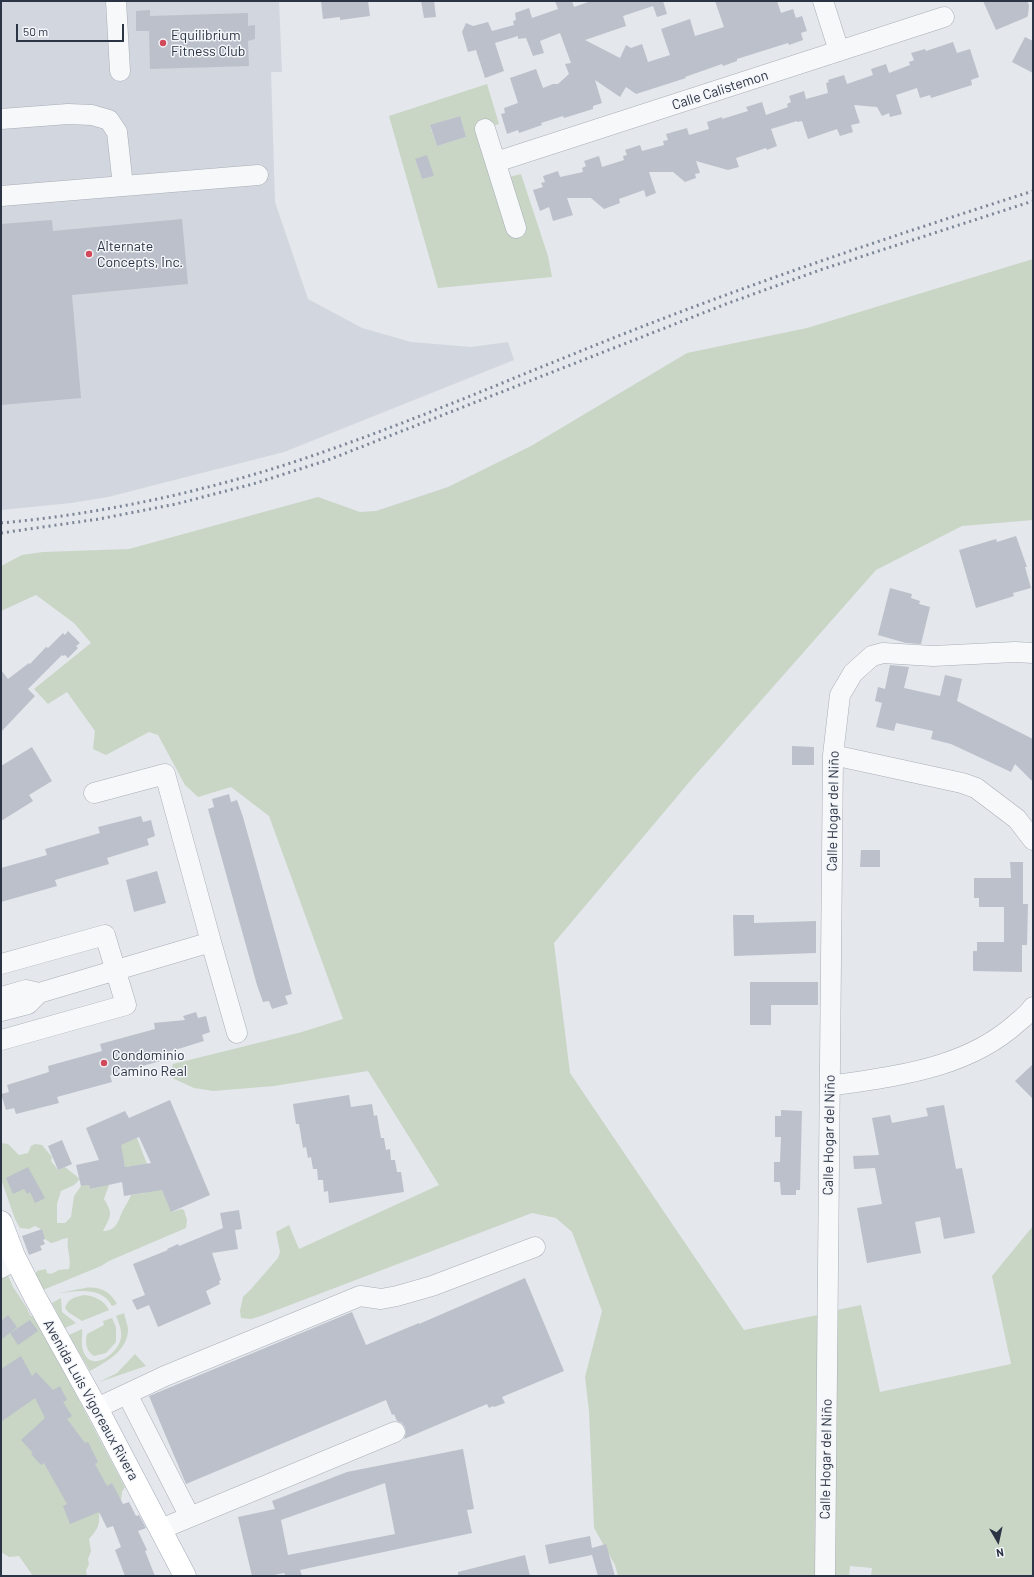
<!DOCTYPE html>
<html>
<head>
<meta charset="utf-8">
<style>
	body { margin:0 }
	#map { position:relative; width:1034px; height:1577px; overflow:hidden; background:#e4e7ec; font-family:Barlow,sans-serif }
	canvas { display:block }
	.frame { position:absolute; inset:0; border:2px solid #2b3445; pointer-events:none }
	.north { position:absolute; left:978px; top:1521px; width:40px; height:40px; -webkit-text-stroke:3px #f4f6f9; paint-order:stroke; rotate:171deg; font-size:11px; font-weight:700; line-height:16px; text-align:center; color:#2b3445 }
	.north::after { content:''; display:block; margin:auto; width:14px; height:18px; background:#2b3445; clip-path:polygon(50% 0,100% 100%,50% 72%,0 100%) }
	.scale { position:absolute; left:16px; top:24px; width:108px; height:18px; box-sizing:border-box; border:2px solid #2b3445; border-top:0; padding-left:5px; font-size:12px; line-height:14px; white-space:nowrap; color:#2b3445; -webkit-text-stroke:3px #f4f6f9; paint-order:stroke }
</style>
</head>
<body>
<div id="map">
<canvas width="1034" height="1577"></canvas>
<div class="frame"></div>
<div class="north">N</div>
<div class="scale">50 m</div>
</div>
<script>
const c = document.querySelector('canvas').getContext('2d');
c.lineJoin = 'round';
function fill(path, color) {
  c.fillStyle = color;
  c.fill(path, 'evenodd');
}
function strokePath(path, color, width, dash) {
  c.strokeStyle = color;
  c.lineWidth = width;
  c.lineCap = dash ? 'butt' : 'round';
  c.setLineDash(dash || []);
  c.stroke(path);
}
function label(font, color, halo, rows, align = 'center') {
  c.font = font + ' Barlow,sans-serif';
  c.lineWidth = 3;
  c.setLineDash([]);
  c.textBaseline = 'middle';
  c.strokeStyle = halo;
  c.fillStyle = color;
  for (const [text, x, y, turn = 0] of rows) {
    c.save();
    c.translate(x, y);
    c.rotate((+turn || 0) * Math.PI / 180);
    c.textAlign = isNaN(turn) ? turn : align;
    if (halo) c.strokeText(text, 0, 0);
    c.fillText(text, 0, 0);
    c.restore();
  }
}
const built = new Path2D(`
	M1,1h278l3,71h-11l4,130 33,97 54,29 49,14 60,5 37,-5 6,18 -230,92 -176,45 -37,6 -70,7z`);
const green = new Path2D(`
	M487,84l12,40 -22,6 16,51 28,-7 27,82 4,21 -114,11 -49,-172zM459,116l7,21 -29,9 -7,-20zM415,159l19,17 -12,3z
	M1033,259v261l-71,6 -86,44 -185,210 -137,163 16,130 174,257 74,-15 -3,261h-197l-3,-11 -21,-37 -5,-117 -4,-34 17,-66 -30,-79 -16,-14 -24,-5 -271,103 -10,3 -10,-1 -1,-7 3,-14 9,-9 26,-30 2,-6 -4,-20 13,-7 10,24 140,-64 -71,-114 -94,15 -61,5 -19,-3 -22,-10 -1,-7 2,-7 129,-32 41,-13 -74,-203 -38,-29 -33,10 -13,-12 -27,-50 -9,-3 -43,23 -13,-6 2,-18 -28,-39 -19,12 -14,-15 57,-46 -17,-20 -38,-28 -35,16v-45l21,-11 21,-3 86,-3 189,-52 42,15 16,-1 72,-24 83,-41 156,-93 120,-25z
	M137,1138l10,26 -22,3 -1,-5 -14,-15z
	M1,1143l7,1 11,11 9,-2 3,-7 4,-2 7,1 10,12 -1,4 7,9 7,-3 15,12 -6,6 -13,6 -4,13v19h8l6,-6 3,-21 7,-10 8,-1 1,4 9,-2 7,-14 3,12 -5,14c10,16 6,18 -1,32 14,0 15,-10 20,-21 3,-5 6,-10 8,-15l14,-2 -3,-19 12,-2 18,40 9,-3 3,1 3,10 -1,8 -77,33 -8,5 -58,24 -8,-14 2,-5 9,-2 1,4 4,1 8,-4 10,-1c3,-10 -3,-20 -1,-31 -6,0 -10,4 -17,5l-6,-4 -4,-10 -6,-3 -6,3 -9,-1 -5,-9 -14,-40z
	M1033,1226v350h-162l1,-8 -22,-2 -1,10h-16l4,-266 24,-5 19,87 131,-28 -19,-88z
	M7,1273l6,14 14,21 3,7 5,3 9,16 81,153 -3,5 -1,9 -17,7 -5,6c1,12 -2,16 -10,25l2,12 -3,8 1,5 -3,7 1,5h-54l-14,-20 -10,1 -8,-5v-277z
	M85,1288c14,-2 25,3 32,16l-5,2c-10,-20 -35,-15 -53,-13z
	M84,1295c10,1 20,5 25,15l-27,11 -14,-9 -3,-4c3,-10 11,-11 19,-13z
	M61,1298l1,14 14,11 -11,5 -13,-25z
	M124,1313c1,5 3,10 4,15 1,22 -22,34 -38,43l-21,-36 13,-6c1,9 -2,15 2,24 9,20 36,-1 37,-16 1,-7 -2,-14 -5,-21z
	M112,1318l4,9v15l-10,11 -12,3c-8,-5 -9,-13 -7,-22l17,-9 -1,-4z
	M135,1354l11,12 -47,16 18,-9z`);
const building = new Path2D(`
	M321,1h47l2,15 -30,4v-3l-17,2z
	M421,1h13l2,16 -12,1z
	M555,1h17l2,6 17,-6h72l4,13 -10,3 -4,-11 -30,10 3,10 -41,14 35,18 6,-13 5,3 11,-4 6,18 22,-7 -9,-26 29,-10 5,17 29,-9 -9,-26h62l4,12 12,-4 3,9 6,-2 5,15 -6,2 2,7 -14,5 -1,-2 -32,10 -19,6v2l-14,5 -1,-2 -37,13 1,1 -50,16 -10,-7 -6,10 -25,-17 7,23 -9,3v3l-29,9 -1,-2 -22,7 1,2 -23,8 -1,-3 -11,4 -6,-20 4,-1 -1,-5 14,-5 -8,-25 26,-9 7,19 10,-4h5l11,-10 -4,-10 6,-1 -11,-30 -20,8 4,12 -11,3 -7,-18 -8,1v-3l-23,7 9,28 -19,7 -9,-28 -8,2 -6,-20 4,-9 7,3 15,-4 4,9 22,-6 -1,-4 3,-1 -1,-7 14,-5 3,10 26,-9z
	M983,1h44l2,4 -1,10 -1,2 -31,13z
	M150,10v6l98,-3v13l7,-1v14l-7,2 1,25 -99,3 -1,-38h-13v-20z
	M1025,37l8,4v32l-21,-11z
	M953,42l4,11 13,-4 9,28 -8,3 1,5 -41,13 -1,-3 -10,3 -3,-10 -21,7 6,19 -12,3 -1,-4 -7,3 -5,-9 -23,-2 6,18 -9,2 2,7 -13,4 -3,-7 -29,10 -6,-18 -5,1v-1l-26,8 6,17 -10,4 -1,-2 -30,10 3,9 -11,3 -32,-9 4,12 -5,1 1,4 -11,4 -12,-10h-24l7,21 -10,4 -2,-7 -25,9 1,4 -16,6 -13,-11h-24l6,17 -20,6 -4,-14 -9,4 -7,-21 10,-3 -2,-4 4,-1 -2,-6 15,-5 2,6 23,-5 -1,-4 4,-2 -2,-5 15,-5 3,11 22,-7 -1,-4 4,-1 -2,-5 15,-5 2,6 22,-6 -1,-4 5,-1 -2,-6 21,-6 2,7 20,-6 -2,-7 15,-5v2l26,-8 -2,-4 16,-5 4,13 22,-8 -1,-3 4,-2 -2,-6 15,-5 2,8 22,-6 -2,-10 3,-1 -1,-2 16,-5 3,9 26,-9 -2,-6 15,-5 3,9 21,-8 -1,-3 5,-2 -3,-7 14,-4 1,2z
	M460,116l6,21 -29,9 -7,-21z
	M427,155l7,21 -12,3 -7,-20z
	M182,219l6,65 -116,11 9,103 -80,7v-181l51,-4 1,11z
	M1016,536l11,31h-2l6,21 -18,5 1,3 -38,12 -17,-58 37,-11 1,3z
	M890,588l22,6 -1,4 9,3 -1,3 11,3 -9,37 -15,-1 -28,-8z
	M68,631l12,12 -4,3 2,2 -10,10 -3,-3 -2,1 -1,-1 -34,34 7,7 -34,36v-62l7,9 21,-16 1,1 16,-17 2,1 15,-15 2,2z
	M890,665l19,2 -5,21 36,8 5,-21 17,4 -5,22 76,38v43l-18,-18 -4,8 -60,-28 -20,-5 2,-8 -37,-8 -2,8 -18,-4 6,-24 -7,-2 3,-14 7,2z
	M792,746l22,1v18h-22z
	M32,747l20,34 -23,14 4,6 -32,20v-55z
	M229,794l2,8 6,-2 6,17 49,177 -7,2 3,8 -16,5 -3,-8 -6,1 -6,-17 -49,-176 6,-2 -2,-8z
	M141,816l2,6 8,-2 4,16 -8,3 2,6 -42,13 2,6 -54,16 2,6 -56,16v-34l46,-13 -2,-6 55,-16 -2,-6z
	M861,850h19v17h-20z
	M1010,862h13v42h5l-1,41h-5v27l-49,-1v-20h4v-9h27v-35h-25v-9h-5v-20h37z
	M157,871l9,32 -32,9 -8,-32z
	M733,915h21v8l62,-2v32l-82,3z
	M750,982h68v23h-47v20h-21z
	M196,1012l2,6 8,-2 4,16 -8,3 2,6 -42,13 2,6 -54,15 2,7 -55,15 2,6 -43,11 -2,-6 -8,2 -5,-16 8,-2 -2,-7 42,-13 -1,-6 54,-15 -2,-7 55,-15 -1,-6 31,-3 -2,-4z
	M1033,1064v35l-18,-18z
	M349,1095l2,12 21,-3 2,12 3,-1 4,23h3l2,12 4,-1 1,11h4l2,12h4l3,20 -75,11 -1,-12 -4,1 -1,-12h-5l-1,-11h-4l-2,-12 -3,1 -2,-11 -3,1 -4,-24h-3l-3,-20z
	M170,1100l40,95 -39,17 -9,-22 -38,6 -2,-14 -32,7 -1,-4 -8,1 -5,-21 23,-5 -13,-32 39,-17 4,7zM139,1137l12,26 -26,4 -4,-22z
	M944,1105l12,64 6,-1 13,65 -31,6 -4,-22 -25,5 6,31 -54,10 -10,-55 25,-4 -7,-36 -21,1 -1,-13 26,-1 -7,-37 18,-3 2,8 36,-7 -2,-8z
	M781,1110l21,1 -2,79h-4v5h-15l-1,-13h-6v-20h6l1,-25h-6v-21h6z
	M62,1140l10,24 -14,6 -10,-24z
	M28,1167l17,31 -10,5 -5,-11 -3,2 -3,-5 -11,5 -7,-16z
	M239,1210l3,19 -7,1 3,19 -26,4 9,27 -2,1 1,3 -14,7 5,13 -53,23 -9,-22 -12,5 -5,-10 13,-5 -12,-31 35,-14 -1,-1 11,-5 1,2 44,-18 -3,-15z
	M42,1229l3,10 -2,1 2,4 -5,2 2,4 -13,5 -7,-19z
	M525,1278l39,93 -62,26 3,6 -11,4 -1,-1 -4,2 -2,-4 -83,35 2,-6 -1,-6 -3,-4 -5,-2 -3,-7 -2,1 -6,-15 -200,84 -37,-88 203,-84 14,33 53,-22v1z
	M8,1315l9,12 -16,13v-19z
	M30,1320l8,11 -20,14 -8,-12z
	M21,1356l11,20 4,-4 17,18 7,-4 7,14 -4,2 9,14 -5,3 18,24 3,-1 10,20 -3,2 12,22 5,-3 11,21 6,-2 7,14 3,-1 7,13 -8,3 9,19 -2,1 10,25h-30l-10,-26 6,-3 -8,-21 -6,2 -8,-16 -29,12 -7,-18 4,-2 -23,-41 -3,2 -10,-11 2,-1 -12,-13 24,-22 -10,-20 -34,24v-53z
	M463,1449l11,60 -7,1 5,23 -172,37 2,6h-16l-2,-3 -15,3h-17l-14,-59 37,-8 -3,-8 75,-29zM385,1483l10,51 -107,21 -7,-35z
	M590,1536l2,12 14,-4 9,32h-17l-6,-21 -43,9 -4,-19z
	M525,1555l5,21h-72v-4z`);
const minor = new Path2D(`
	M116,1l4,70
	M823,1l16,50
	M1,119l67,-5 24,1 17,5 8,12 6,54
	M485,129l31,99
	M496,162l448,-145
	M1,196l257,-21
	M833,755l129,28 14,5 41,31 16,21
	M211,942l26,91
	M1,964l104,-29 21,70 -125,35
	M39,993l172,-51 -46,-168 -71,19
	M1,997l25,-7 13,3 -11,11 -27,7
	M830,1086c65,-10 137,-17 188,-64 5,-4 11,-9 15,-15
	M1,1268l15,-8
	M127,1394l63,123
	M97,1408l68,-32 195,-80 21,3 16,-3 35,-10 103,-39
	M161,1529l234,-97
	M825,1576l8,-821 7,-60 13,-22 19,-17 11,-3 50,3 82,-4 18,1`);
const major = new Path2D(`
	M1,1222l13,34 21,41 65,117 85,162`);
const rail = new Path2D(`
	M1,523c110,-10 221,-35 325,-72 103,-36 203,-80 305,-120 132,-52 267,-97 402,-140
	M1,533l98,-14 77,-15 77,-20 75,-24 398,-156 94,-34 213,-69`);
const markers = [
	[163,43,4,"#d1495b"],
	[89,254,4,"#d1495b"],
	[104,1063,4,"#d1495b"]
];
const poiNames = [
	["Equilibrium",171,35],
	["Fitness Club",171,51],
	["Alternate",97,246],
	["Concepts, Inc.",97,262],
	["Condominio",112,1055],
	["Camino Real",112,1071]
];
const streetNames = [
	["Calle Calistemon",720,90,-18],
	["Calle Hogar del Niño",833,811,-89],
	["Calle Hogar del Niño",829,1135,-89],
	["Avenida Luis Vigoreaux Rivera",91,1400,61],
	["Calle Hogar del Niño",826,1459,-89]
];
fill(built, '#d2d6de');
fill(green, '#c9d6c5');
fill(building, '#bbc0ca');
strokePath(minor, '#a9aeb7', 21);
strokePath(major, '#a3abb8', 23);
strokePath(minor, '#f7f8fa', 20);
strokePath(major, '#fff', 22);
strokePath(rail, '#7d8696', 3, [2, 4]);
for (const [x, y, r, color] of markers) {
  const dot = new Path2D();
  dot.arc(x, y, r, 0, 2 * Math.PI);
  c.fillStyle = color;
  c.fill(dot);
  strokePath(dot, '#f4f6f9', 1.5);
}
label('14px', '#2b3445', '#f4f6f9', poiNames, 'left');
label('14px', '#2b3445', '#f4f6f9', streetNames);
</script>
</body>
</html>
